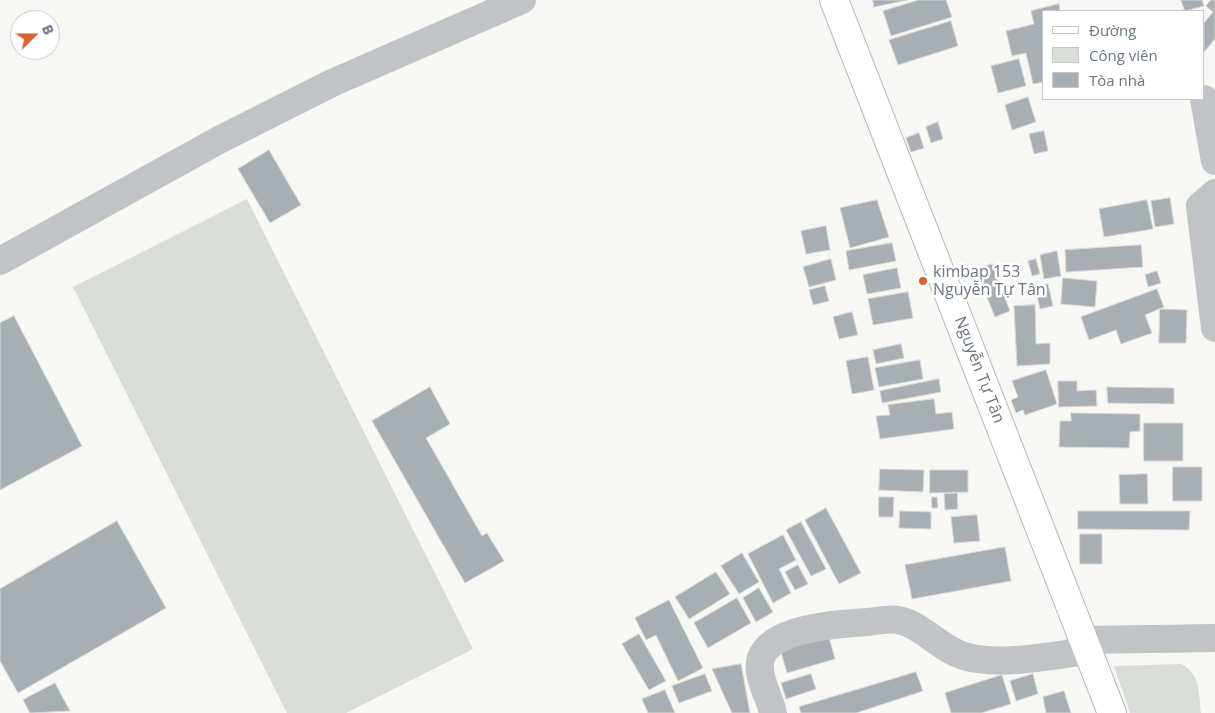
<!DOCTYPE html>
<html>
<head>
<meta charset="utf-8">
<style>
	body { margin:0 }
	#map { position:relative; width:1215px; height:713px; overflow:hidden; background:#f7f7f4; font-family:"Open Sans",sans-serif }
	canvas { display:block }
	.legend { position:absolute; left:1042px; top:10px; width:162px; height:90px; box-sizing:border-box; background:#fff; border:1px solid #c3c8cd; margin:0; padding:6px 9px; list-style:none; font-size:15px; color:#687683 }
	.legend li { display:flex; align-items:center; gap:10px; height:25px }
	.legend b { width:25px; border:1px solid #c3c8cd }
	.north { position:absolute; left:10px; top:10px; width:50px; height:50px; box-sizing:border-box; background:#fff; border:1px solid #c3c8cd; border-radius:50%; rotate:68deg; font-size:14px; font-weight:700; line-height:20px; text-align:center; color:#687683 }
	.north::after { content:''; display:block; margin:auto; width:18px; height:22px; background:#d86032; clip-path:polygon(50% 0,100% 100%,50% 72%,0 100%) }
</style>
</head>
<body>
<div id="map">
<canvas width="1215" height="713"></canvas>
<ul class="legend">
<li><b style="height:6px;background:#fff"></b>Đường</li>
<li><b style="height:14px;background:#d8ddd5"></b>Công viên</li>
<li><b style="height:14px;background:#a8afb4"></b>Tòa nhà</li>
</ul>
<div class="north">B</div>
</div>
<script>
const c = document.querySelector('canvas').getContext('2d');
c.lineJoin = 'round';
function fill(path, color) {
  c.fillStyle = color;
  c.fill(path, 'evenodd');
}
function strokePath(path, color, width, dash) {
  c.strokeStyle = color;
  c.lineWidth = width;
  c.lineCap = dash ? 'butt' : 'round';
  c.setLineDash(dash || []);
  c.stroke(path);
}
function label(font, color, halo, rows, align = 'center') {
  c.font = font + ' "Open Sans",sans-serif';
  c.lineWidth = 5;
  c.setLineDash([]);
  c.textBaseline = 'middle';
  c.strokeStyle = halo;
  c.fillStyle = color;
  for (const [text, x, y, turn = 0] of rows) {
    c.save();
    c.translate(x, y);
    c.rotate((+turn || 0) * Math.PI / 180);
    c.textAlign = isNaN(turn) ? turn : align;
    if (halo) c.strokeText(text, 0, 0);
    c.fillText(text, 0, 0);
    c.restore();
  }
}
const green = new Path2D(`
	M247,199l226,450 -127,64h-59l-214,-426z
	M1181,664c19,9 18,30 20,49h-71l-16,-47z`);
const building = new Path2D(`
	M873,0h35l-34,7z
	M919,0h27l6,17 -61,19 -8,-25z
	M1181,0h21l2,6 -19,5z
	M1211,0h4v39l-11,13v-29l9,-11 -7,-6z
	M1059,4l1,7h-16v71l-11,2 -7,-31 -14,3 -6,-25 28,-7 -3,-13z
	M951,21l7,25 -60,19 -9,-25z
	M1019,59l7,27 -28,7 -7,-27z
	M1028,97l8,25 -24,8 -7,-25z
	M938,122l5,17 -12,4 -5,-16z
	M1044,131l4,20 -14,3 -5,-20z
	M919,133l5,15 -13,4 -5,-14z
	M269,150l32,55 -31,18 -32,-54z
	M1170,198l4,26 -19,3 -4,-26z
	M877,200l12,37 -39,11 -10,-40z
	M1147,200l6,29 -49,8 -5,-28z
	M826,226l4,24 -24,4 -5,-23z
	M892,243l4,18 -47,9 -3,-19z
	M1141,245l2,22 -77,5 -1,-22z
	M1057,251l4,25 -17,3 -4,-24z
	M831,259l5,21 -27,7 -6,-20z
	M1036,259l4,15 -8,2 -4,-15z
	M992,264l18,47 -15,6 -19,-47z
	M897,268l4,20 -34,6 -4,-19z
	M1157,271l4,12 -13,4 -3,-12z
	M1063,278l34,3 -2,26 -34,-3z
	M1048,284l5,22 -13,3 -5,-22z
	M825,286l4,15 -16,4 -4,-15z
	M1157,289l7,18 -19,8 7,18 -31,11 -5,-14 -27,10 -8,-23z
	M908,292l5,26 -40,7 -5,-26z
	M1035,305l1,39 14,-1v21l-33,2 -3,-60z
	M1160,309l27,1 -1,33h-27z
	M852,312l6,23 -19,4 -6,-22z
	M14,316l68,130 -82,44v-167z
	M901,344l3,14 -28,6 -3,-14z
	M868,357l6,33 -22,4 -6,-33z
	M920,360l3,19 -44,8 -4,-19z
	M1046,370l11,34 -32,11 -2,-5 -7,3 -5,-13 7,-3 -6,-16z
	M939,379l2,13 -59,11 -2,-12z
	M1058,381h19v10l19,-1 1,16 -38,1z
	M430,387l20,37 -24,14 56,98 5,-3 17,28 -39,22 -93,-162z
	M1107,387l67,1v16l-66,-1z
	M934,399l2,15 16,-2 2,17 -74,10 -4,-23 14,-1 -2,-10z
	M1071,413l69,1v17l-10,1 -1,16 -70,-1 1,-26h11z
	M1144,423h39v38h-39z
	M1173,467h29v34h-29z
	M880,469l44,1 -1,22 -44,-2z
	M930,470h38v22l-38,1z
	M1147,474l1,30h-28l-1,-29z
	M957,493l1,16 -13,1 -1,-16z
	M879,497h15l-1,20h-14z
	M932,497h5l1,11h-6z
	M826,508l35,65 -22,11 -34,-64z
	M900,511l31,1v17l-32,-1z
	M1078,511h112l-1,19 -111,-1z
	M977,515l3,26 -26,2 -3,-26z
	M117,521l49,87 -148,85 -18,-32v-72z
	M801,522l25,47 -15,7 -25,-46z
	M1080,534h22v30h-22z
	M783,535l13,25 -17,9 12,24 -18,10 -25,-49z
	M1005,547l6,34 -99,18 -7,-34z
	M742,553l17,29 -20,12 -18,-28z
	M798,565l10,19 -13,6 -10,-18z
	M716,572l14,22 -41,25 -14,-22z
	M759,588l14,24 -17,10 -13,-24z
	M737,598l14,25 -43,25 -14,-25z
	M669,600l34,68 -25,13 -22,-46 -10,5 -11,-22z
	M827,630l8,29 -48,14 -8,-28z
	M639,634l27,47 -17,9 -27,-46z
	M741,664l9,49h-18l-20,-44z
	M916,672l7,19 -67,22h-55l-2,-6z
	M705,674l7,17 -33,12 -7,-17z
	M811,674l5,15 -30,10 -5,-16z
	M1033,674l5,20 -22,7 -6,-20z
	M1002,675l9,29 -30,9h-30l-6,-20z
	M55,683l15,28 -40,2 -7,-13z
	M665,690l10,23h-27l-6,-14z
	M1064,691l7,22h-25l-3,-16z`);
const street = new Path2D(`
	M1204,99l11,62
	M1215,193l-15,13 15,122
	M0,261l219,-121 113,-57 190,-83
	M1084,640l131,-2
	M773,713c-3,-16 -18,-38 -12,-55 11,-31 79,-34 107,-36 9,-1 21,-4 30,-2 25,5 42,29 66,36 36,11 87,-1 124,-5`);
const secondary = new Path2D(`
	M834,0l278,713`);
const markers = [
	[923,281,5,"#d86032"]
];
const poiNames = [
	["kimbap 153",933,272],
	["Nguyễn Tự Tân",933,290]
];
const streetNames = [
	["Nguyễn Tự Tân",979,370,69]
];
fill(green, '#d8ddd5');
fill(building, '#a8afb4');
strokePath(building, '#d8d8d6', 1);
strokePath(secondary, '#b5b9bd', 30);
strokePath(street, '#c0c4c7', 28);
strokePath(secondary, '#fff', 28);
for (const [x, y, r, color] of markers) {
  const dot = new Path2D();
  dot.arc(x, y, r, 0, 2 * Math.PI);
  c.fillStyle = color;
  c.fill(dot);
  strokePath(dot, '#fff', 2);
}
label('16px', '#687683', '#fff', poiNames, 'left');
label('16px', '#687683', '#fff', streetNames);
</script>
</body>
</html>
